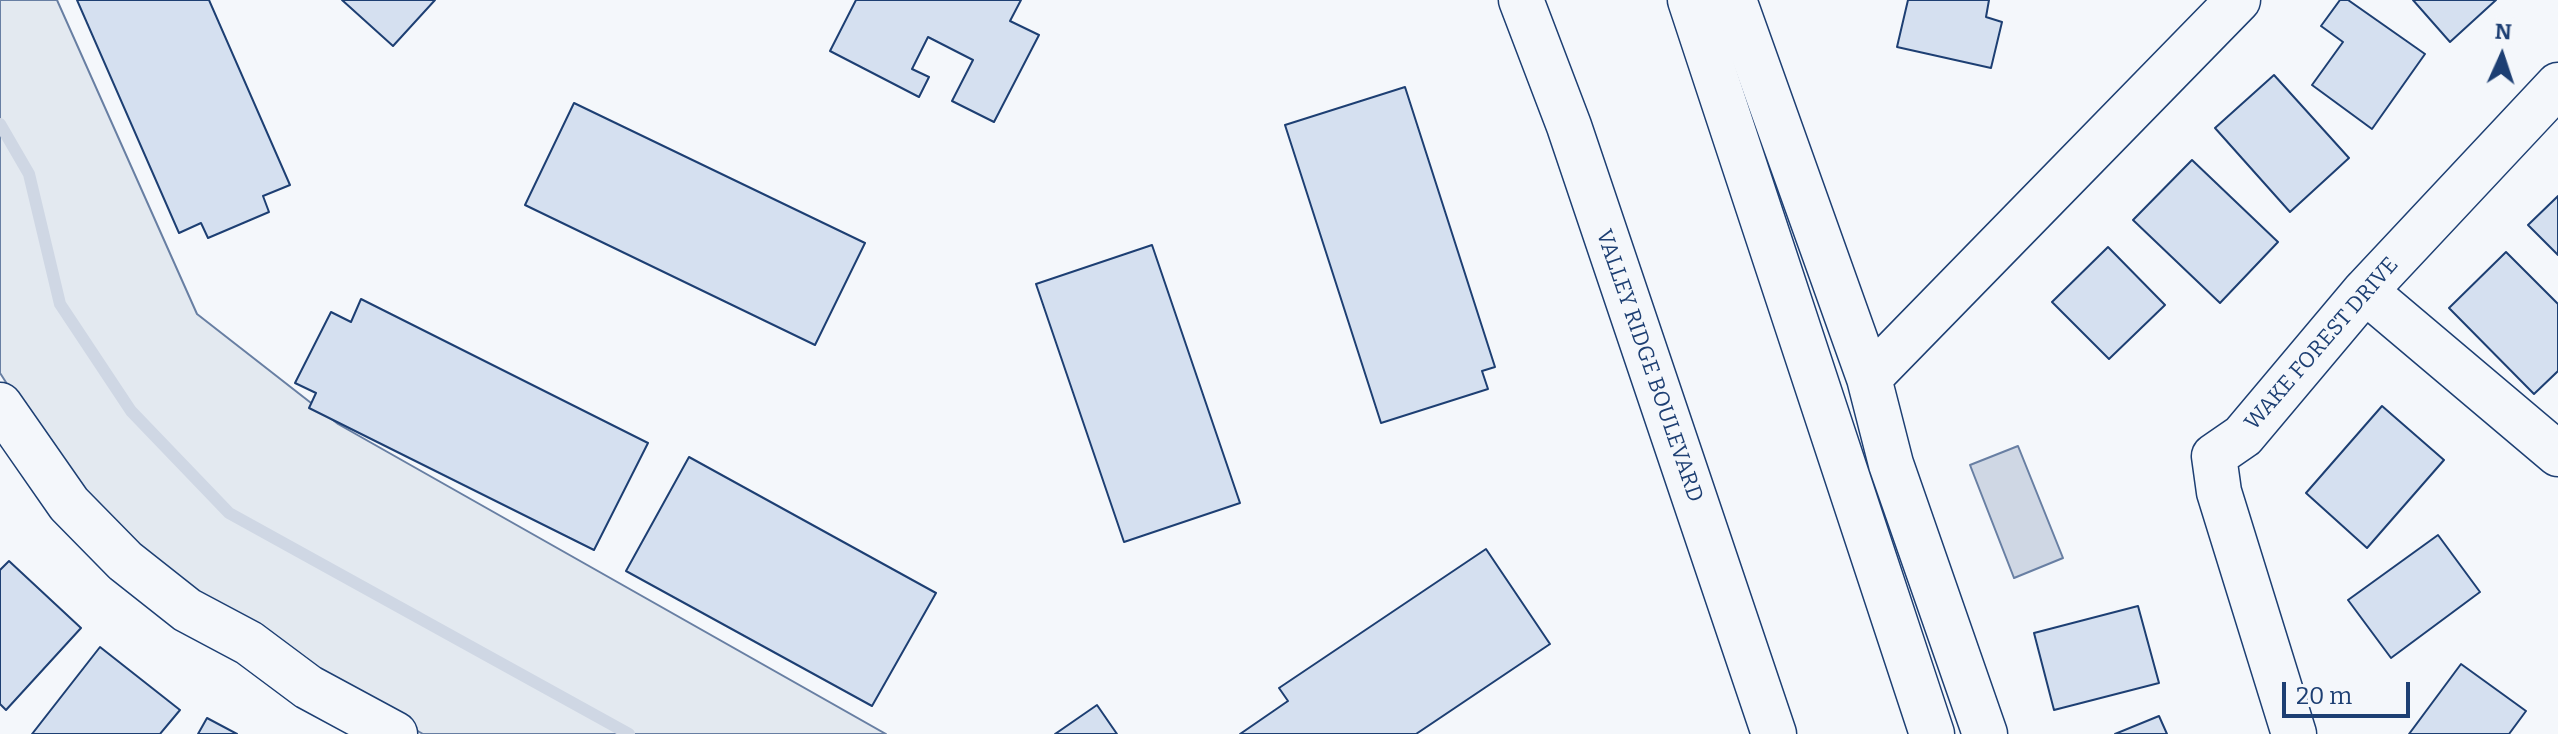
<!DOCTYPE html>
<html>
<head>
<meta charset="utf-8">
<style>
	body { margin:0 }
	#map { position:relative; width:2558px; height:734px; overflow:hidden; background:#f4f7fb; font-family:Bitter,serif }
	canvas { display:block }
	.north { position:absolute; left:2462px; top:16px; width:80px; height:80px; -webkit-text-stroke:6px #f4f7fb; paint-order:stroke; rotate:3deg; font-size:22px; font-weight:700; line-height:32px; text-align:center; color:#1d3f73 }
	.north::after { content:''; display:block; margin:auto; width:28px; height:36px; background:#1d3f73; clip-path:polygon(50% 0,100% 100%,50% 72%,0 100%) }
	.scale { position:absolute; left:2282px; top:682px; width:128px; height:36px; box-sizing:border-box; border:4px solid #1d3f73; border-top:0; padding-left:10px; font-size:24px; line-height:28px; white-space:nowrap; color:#1d3f73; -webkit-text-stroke:6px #f4f7fb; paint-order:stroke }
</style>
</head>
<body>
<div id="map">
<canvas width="2558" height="734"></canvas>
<div class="north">N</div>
<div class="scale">20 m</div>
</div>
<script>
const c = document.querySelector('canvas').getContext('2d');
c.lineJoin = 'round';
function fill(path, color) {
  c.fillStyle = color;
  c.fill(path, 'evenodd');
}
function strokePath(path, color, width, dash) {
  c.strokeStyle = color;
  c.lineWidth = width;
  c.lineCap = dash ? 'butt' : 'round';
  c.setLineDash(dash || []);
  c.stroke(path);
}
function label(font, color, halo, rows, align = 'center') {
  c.font = font + ' Bitter,serif';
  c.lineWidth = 6;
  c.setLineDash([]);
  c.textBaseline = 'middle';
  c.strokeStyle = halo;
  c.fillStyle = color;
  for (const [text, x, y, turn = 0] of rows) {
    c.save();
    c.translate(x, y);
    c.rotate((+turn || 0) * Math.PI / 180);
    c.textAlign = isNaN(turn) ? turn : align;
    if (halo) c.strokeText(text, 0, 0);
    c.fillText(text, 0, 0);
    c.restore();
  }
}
const green = new Path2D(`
	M0,0h57l140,314 141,110 548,310h-463l-224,-129 -129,-123 -70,-109z`);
const water = new Path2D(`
	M2018,446l45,112 -49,20 -44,-113z`);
const stream = new Path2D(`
	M0,124l29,50 31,130 71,107 98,102 400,221`);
const building = new Path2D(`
	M77,0h132l81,185 -27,11 6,16 -61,26 -7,-15 -22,10z
	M342,0h93l-42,46z
	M856,0h165l-11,21 29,14 -45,87 -42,-21 21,-41 -45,-23 -16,32 17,8 -10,20 -89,-46z
	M1908,0h81l-3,17 16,5 -11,46 -94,-21z
	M2340,0h8l77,54 -53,75 -60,-44 31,-43 -22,-16z
	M2413,0h83l-46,42z
	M2274,75l75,83 -59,54 -75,-84z
	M1405,87l90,280 -13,4 6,18 -107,34 -96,-298z
	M574,103l291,140 -50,102 -290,-140z
	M2192,160l86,82 -58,61 -87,-83z
	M2558,196v59l-30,-30z
	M1152,245l88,258 -116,39 -88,-258z
	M2108,247l57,58 -56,54 -57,-57z
	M2506,252l52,52v67l-24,23 -85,-86z
	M361,299l287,144 -54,107 -285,-142 7,-15 -21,-10 36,-71 20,10z
	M2382,406l62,54 -77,88 -61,-55z
	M689,457l247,136 -64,113 -246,-135z
	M2438,535l42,57 -89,66 -43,-58z
	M1486,549l64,95 -134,90h-176l48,-33 -9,-13z
	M9,561l72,67 -75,82 -6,-6v-134z
	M2138,606l21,77 -105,27 -20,-77z
	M100,647l80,63 -20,24h-128z
	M2461,664l65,47 -17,23h-100z
	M1097,705l20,29h-62z
	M2159,716l8,18h-52z
	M207,718l30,16h-39z`);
const minor = new Path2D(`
	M1734,0l135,378
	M2365,291l193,163
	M0,405l69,99 56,57 62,49 62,33 59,44 87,47
	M1985,734l-94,-270 -22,-86 369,-378
	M2294,734l-75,-242 -5,-36 29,-20 122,-145 193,-206`);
const major = new Path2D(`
	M1521,0l48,126 205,608
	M1690,0l242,734`);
const streetNames = [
	["WAKE FOREST DRIVE",2322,344,-49],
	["VALLEY RIDGE BOULEVARD",1649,366,71]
];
fill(green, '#e3e9f0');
strokePath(green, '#687fa3', 2);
fill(water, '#cfd7e4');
strokePath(water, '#687fa3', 2);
strokePath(stream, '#cfd7e4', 12);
fill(building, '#d5e0f0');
strokePath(building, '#1d3f73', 2);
strokePath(minor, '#1d3f73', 47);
strokePath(major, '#1d3f73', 47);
strokePath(minor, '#f4f7fb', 44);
strokePath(major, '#f4f7fb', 44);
label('22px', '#1d3f73', '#f4f7fb', streetNames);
</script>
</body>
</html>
